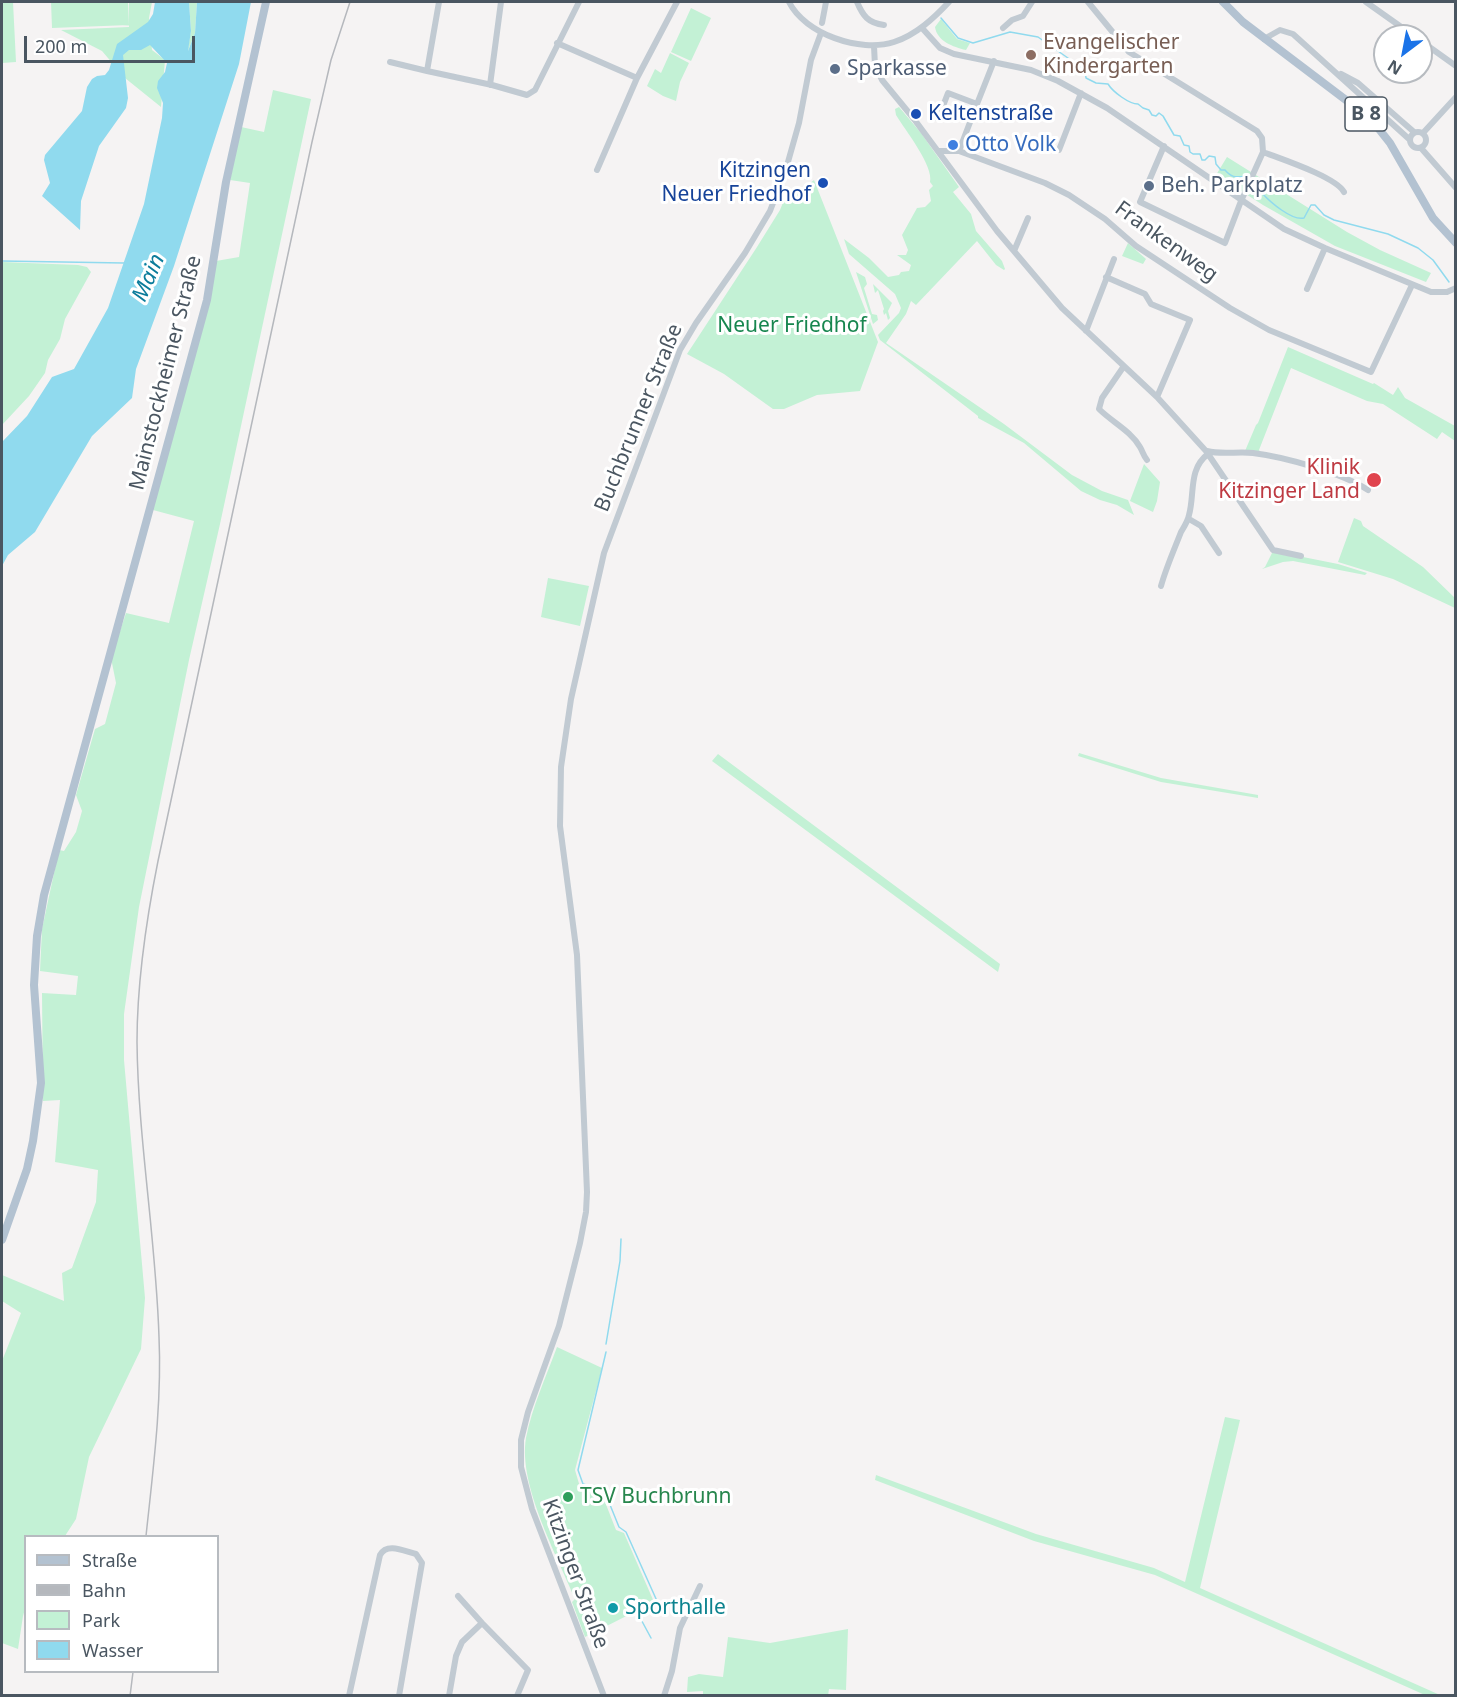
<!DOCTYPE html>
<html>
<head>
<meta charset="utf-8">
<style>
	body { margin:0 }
	#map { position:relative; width:1457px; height:1697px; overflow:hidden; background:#f5f3f3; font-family:"Noto Sans",sans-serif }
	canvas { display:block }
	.frame { position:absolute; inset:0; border:3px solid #4a5661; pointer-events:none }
	.legend { position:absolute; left:24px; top:1535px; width:195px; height:138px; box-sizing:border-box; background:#fff; border:2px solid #b7bbc0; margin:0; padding:8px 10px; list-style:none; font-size:18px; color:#4a5661 }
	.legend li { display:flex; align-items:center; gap:12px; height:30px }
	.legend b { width:30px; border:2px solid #b7bbc0 }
	.north { position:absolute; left:1373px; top:24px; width:60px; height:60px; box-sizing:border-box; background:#fff; border:2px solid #b7bbc0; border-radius:50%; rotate:212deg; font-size:16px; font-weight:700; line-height:24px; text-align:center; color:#4a5661 }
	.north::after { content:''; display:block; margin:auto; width:21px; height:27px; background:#1a73e8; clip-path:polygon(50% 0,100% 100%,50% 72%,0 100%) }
	.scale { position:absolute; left:24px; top:36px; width:171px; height:27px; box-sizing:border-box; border:3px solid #4a5661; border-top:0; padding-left:8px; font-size:18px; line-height:21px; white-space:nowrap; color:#4a5661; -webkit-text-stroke:4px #fff; paint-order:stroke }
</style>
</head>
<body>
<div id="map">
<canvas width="1457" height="1697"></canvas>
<div class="frame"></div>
<ul class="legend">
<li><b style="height:8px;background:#b3c2d1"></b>Straße</li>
<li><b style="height:8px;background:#b5b8bd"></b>Bahn</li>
<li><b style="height:16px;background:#c3f1d5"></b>Park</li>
<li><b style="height:16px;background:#90daee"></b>Wasser</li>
</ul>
<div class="north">N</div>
<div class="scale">200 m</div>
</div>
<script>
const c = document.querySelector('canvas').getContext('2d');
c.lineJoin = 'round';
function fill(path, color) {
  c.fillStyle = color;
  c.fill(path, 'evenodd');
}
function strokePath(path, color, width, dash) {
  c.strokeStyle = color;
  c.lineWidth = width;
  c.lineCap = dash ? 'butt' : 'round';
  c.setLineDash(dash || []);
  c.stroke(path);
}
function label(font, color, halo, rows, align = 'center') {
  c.font = font + ' "Noto Sans",sans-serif';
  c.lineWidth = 6;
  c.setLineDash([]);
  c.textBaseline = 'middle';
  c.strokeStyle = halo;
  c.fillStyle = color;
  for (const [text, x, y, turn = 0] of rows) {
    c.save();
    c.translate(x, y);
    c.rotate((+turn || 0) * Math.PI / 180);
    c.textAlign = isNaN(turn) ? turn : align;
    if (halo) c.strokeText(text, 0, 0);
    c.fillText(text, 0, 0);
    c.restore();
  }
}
const green = new Path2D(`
	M2,2h11l3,60 -14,1z
	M51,2h77l1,23 -77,3z
	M129,2h23l-3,16 3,32 13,10 -4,47 -36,-29 -23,-27 -41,-21 68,-3z
	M189,2h8l-2,31 -8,20 4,-22z
	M691,8l20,10 -20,43 -20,-9z
	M941,19l16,20 13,4 -4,7c-13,-3 -29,-9 -31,-23z
	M670,53l19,10 -9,19 -4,19 -13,-5 -16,-10 8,-17 6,4z
	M273,90l38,9 -91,425 -31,136 -50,247 -15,107v46l21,238 -4,51 -52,108 -13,62 -11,17h-39l-1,73 -2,7 -5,33 -16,-6v-282l19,-48 -19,-12v-26l62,26 -2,-28 10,-5 24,-66 2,-32 -43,-8 5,-62 -17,1 -1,-108 34,2 2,-19 -38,-5 2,-42 17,-79 5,1 12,-19 6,-21 -6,-16 19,-66 10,-5 11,-41 -5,-25 15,-45 43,10 25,-102 -41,-11 63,-249 23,-4 11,-74 -20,-3 11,-53 23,5z
	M899,107l22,26 38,54 -6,5 18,22 5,17 26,30 3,8 -1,1 -8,-5 -19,-24 -61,64 -5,-4 -5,13 -20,29 118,81 68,51 30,16 26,9 6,15 -17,-10 -17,-5 -19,-9 -57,-48 -46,-25v-2l-98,-76 -2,-5 21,-22 2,-5 -6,-14 -46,-40 -5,-15 25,19 19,19 11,-2 2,-3 8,-1 2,-6 -14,-10h9l2,-5 -6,-15 15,-27 8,-1 6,-6 -2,-11 4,-4 -3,-4c4,-16 -25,-52 -34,-67l-1,-6z
	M1227,157l120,75 33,18 51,23 -5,9 -91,-36 -72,-41 -47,-30z
	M814,180l64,162 -18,49 -43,4 -33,14h-11l-49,-35 -37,-20 70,-107 23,-37 8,-20 8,4z
	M1128,243l18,16 -3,5 -21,-8z
	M2,262l76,3 9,2 4,5 -26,47 -5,20 -12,21 -3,13 -16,23 -27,29z
	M856,272l9,5 2,7 -3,4 8,26 5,1 1,5 -5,4z
	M873,284l19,19 -4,8 2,7 -2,2 -2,-7 -2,2 -1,-4 1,-2 -6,-19 -3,3z
	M1288,347l85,37 1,-1 19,12 5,-8 7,11 50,28v15l-13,-9 -5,7 -54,-35 -16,-3 -76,-33 -32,82 2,3 -16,-2 11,-26 2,-2z
	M1144,464l16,18 -3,19 -4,11 -23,-11z
	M1354,518l7,3 2,5 60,41 32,31v10l-62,-29 -55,-17z
	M1273,551l65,13 29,9 -2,2 -72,-14 -10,1 -21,7 3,-2z
	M548,578l41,8 -9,40 -39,-9z
	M1079,753l82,25 97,17v3l-97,-16 -83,-26z
	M718,754l282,210 -2,8 -286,-211z
	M557,1347l45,21 -27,102 5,17 18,-3 18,46 8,3 30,69 -69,35 -13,-35 3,-3c-18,-44 -57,-114 -49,-161 6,-31 20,-61 31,-91z
	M1225,1417l15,3 -40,168 240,107h-15l-270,-120 -121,-34 -159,-61 1,-5 160,59 118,34 31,14z
	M848,1629l-2,61 -17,-1 -1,7h-125v-5l-16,1 1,-15 11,-3 24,3 5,-40 42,6z`);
const water = new Path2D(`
	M155,2h34l2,29 -3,20 7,-18 2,-31h54l-12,62 -65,202 -38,103 -4,29 -40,38 -57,96 -27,23 -6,11v-124l25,-26 25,-39 22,-8 34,-61 36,-104 18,-86 1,-15 -6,-15 1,-7 7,-9 2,-9 -17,-18 -9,5h-12l-6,5 5,43 -2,10 -27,38 -18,55 -1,29 -38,-34 8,-13 -6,-23 1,-5 37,-44 5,-24 5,-8 5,-3 8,-1 4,-5 8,-26 31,-22 5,-8z`);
const stream = new Path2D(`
	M941,18l17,20 15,5 37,-11 28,5 47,33 1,8 10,5 12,1c5,8 21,20 30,20l5,4 6,2 3,5 4,1 3,-3 4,3 11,19 6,1 4,9 5,1 1,6 3,2h7l2,6h3l4,-4 6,1 1,7 5,6h4c6,7 10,8 20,6l4,2
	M1253,181c5,4 6,8 9,12 8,9 30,28 42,25l7,-13h4l9,10 10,5 54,14 30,14 15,12 16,22
	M2,261l122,2
	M606,1344l14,-83 1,-22
	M606,1352l-28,118 5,14 21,6 15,37 7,5 31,69 -20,11 14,26`);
const minor = new Path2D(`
	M439,2l-12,69 65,14 35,10 8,-5 44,-88
	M789,2c16,32 71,51 105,40 22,-7 40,-24 55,-40
	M857,2c6,14 11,21 27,23
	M1088,2l41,50 128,79 5,7 1,14c18,7 73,25 81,40
	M1366,2l48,34
	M822,23l4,-21
	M922,28l18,20 14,6 77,16 27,11 49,27 177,121 41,19 106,44h16l9,-4
	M1003,28l9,-8 11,-4 9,-14
	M1264,39l16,-9 13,4 116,105
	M1421,41l35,25
	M557,43l80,35
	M874,46l1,20 7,14 32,39 83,112 65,77 95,89 49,54 67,99 28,6
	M390,62l37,9
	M1341,74l17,9 56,49
	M490,85l11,-83
	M938,119l10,-26 29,11 17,-43
	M1410 140a8 8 0 1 1 16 0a8 8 0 1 1-16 0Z
	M1423,133l33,-36
	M1164,146l-24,56 85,41 16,-42 22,-49
	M1421,148l35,40
	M1059,150l22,-57
	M938,151h21l86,32 24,12 36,24 31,27 94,62 39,22 102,42 41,-87
	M959,151l18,-47
	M597,170l40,-92 40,-76
	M1014,251l14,-33
	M1106,277l39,17 6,10 39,16 -33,77
	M1307,289l18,-41
	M1086,331l28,-72
	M1124,366l-22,32 -3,11c13,13 32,22 41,38 3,5 3,8 7,13
	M1207,451c15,4 31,0 46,2 32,4 89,20 115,37
	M1189,519l12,7 18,27
	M1161,586c5,-18 13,-36 20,-54 3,-5 7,-11 8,-17 6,-21 -1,-46 19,-61
	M458,1596l24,27 46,47 -11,26
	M349,1696l31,-141c7,-13 24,-4 36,-1l6,9 -23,133
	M449,1696l7,-40 6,-14 20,-19
	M604,1696l-72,-187 -11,-42v-27l7,-28 31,-86 21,-83 6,-31 1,-20 -10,-237 -17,-129 1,-59 10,-68 33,-146 76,-203 16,-27 49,-70 25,-42 16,-42 13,-46 12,-63 10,-27
	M664,1696l8,-25 8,-43 20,-42`);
const major = new Path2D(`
	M1223,2l20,20 128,97 19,24 43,75 23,25
	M2,1240l25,-71 6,-28 8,-58 -7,-98 3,-49 7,-41 163,-595 19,-118 40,-180`);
const rail = new Path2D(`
	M146,1536c7,-66 16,-133 13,-199 -3,-99 -21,-197 -22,-295 0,-61 9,-121 21,-181l154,-719 19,-82 19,-58
	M130,1696l3,-24`);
const markers = [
	[1031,55,6,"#8d6e63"],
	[835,69,6,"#5c6f8a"],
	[916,114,6,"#1a4fb4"],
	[953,145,6,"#3f7fe0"],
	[823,183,6,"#1a4fb4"],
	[1149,186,6,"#5c6f8a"],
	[1374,480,8,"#e0444e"],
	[568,1497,6,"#2e9e5b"],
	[613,1608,6,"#0f9aa8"]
];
const shields = [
	[1366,114,42]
];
const shieldNames = [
	["B 8",1366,114]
];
const educationNames = [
	["Evangelischer",1043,43],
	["Kindergarten",1043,67]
];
const serviceNames = [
	["Sparkasse",847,69],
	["Beh. Parkplatz",1161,186]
];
const transitNames = [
	["Keltenstraße",928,114],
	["Kitzingen",811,171,"right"],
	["Neuer Friedhof",811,195,"right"]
];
const shopNames = [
	["Otto Volk",965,145]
];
const streetNames = [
	["Frankenweg",1166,242,36],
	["Mainstockheimer Straße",166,373,-76],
	["Buchbrunner Straße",639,418,-68],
	["Kitzinger Straße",575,1574,70]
];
const parkNames = [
	["Neuer Friedhof",792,326]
];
const healthNames = [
	["Klinik",1360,468],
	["Kitzinger Land",1360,492]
];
const leisureNames = [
	["TSV Buchbrunn",580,1497]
];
const cultureNames = [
	["Sporthalle",625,1608]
];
const waterNames = [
	["Main",149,278,-66]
];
fill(green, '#c3f1d5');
fill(water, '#90daee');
strokePath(stream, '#90daee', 1.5);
strokePath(minor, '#c1cad2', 6);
strokePath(major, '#b3c2d1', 8);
strokePath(rail, '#b5b8bd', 1.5);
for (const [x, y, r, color] of markers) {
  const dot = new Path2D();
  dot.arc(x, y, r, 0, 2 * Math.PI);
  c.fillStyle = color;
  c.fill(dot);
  strokePath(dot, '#fff', 2);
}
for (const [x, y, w] of shields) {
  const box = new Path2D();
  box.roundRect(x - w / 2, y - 17, w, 34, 4.5);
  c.fillStyle = '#fff';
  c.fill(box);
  strokePath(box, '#4a5661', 1.5);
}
label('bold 20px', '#4a5661', null, shieldNames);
label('21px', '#785e54', '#fff', educationNames, 'left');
label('21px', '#4e5e75', '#fff', serviceNames, 'left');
label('21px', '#164399', '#fff', transitNames, 'left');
label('21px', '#366cbe', '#fff', shopNames, 'left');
label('21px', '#4a5661', '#fff', streetNames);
label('21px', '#17864f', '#fff', parkNames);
label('21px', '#be3a42', '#fff', healthNames, 'right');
label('21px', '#27864d', '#fff', leisureNames, 'left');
label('21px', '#0d838f', '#fff', cultureNames, 'left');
label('italic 22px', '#0c7c9b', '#fff', waterNames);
</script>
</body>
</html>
